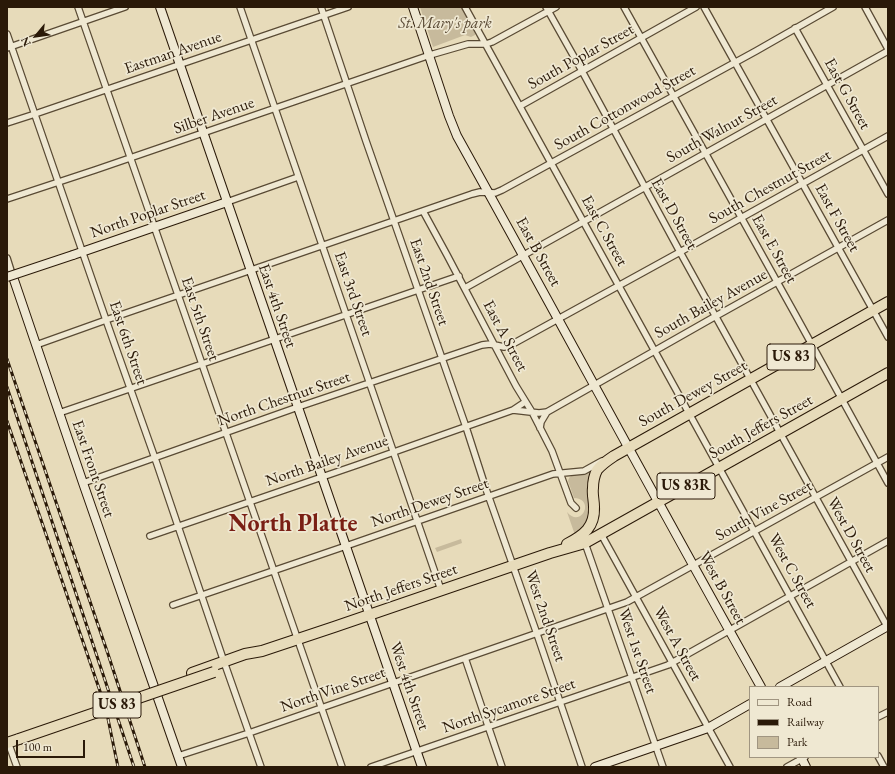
<!DOCTYPE html>
<html>
<head>
<meta charset="utf-8">
<style>
	body { margin:0 }
	#map { position:relative; width:895px; height:774px; overflow:hidden; background:#e7dbba; font-family:"EB Garamond",serif }
	canvas { display:block }
	.frame { position:absolute; inset:0; border:8px solid #2a1908; pointer-events:none }
	.legend { position:absolute; left:749px; top:686px; width:130px; height:72px; box-sizing:border-box; background:#efe8d2; border:1px solid #a09581; margin:0; padding:5px 7px; list-style:none; font-size:12px; color:#2a1908 }
	.legend li { display:flex; align-items:center; gap:8px; height:20px }
	.legend b { width:20px; border:1px solid #a09581 }
	.north { position:absolute; left:16px; top:16px; width:40px; height:40px; -webkit-text-stroke:3px #efe8d2; paint-order:stroke; rotate:241deg; font-size:11px; font-weight:700; line-height:16px; text-align:center; color:#2a1908 }
	.north::after { content:''; display:block; margin:auto; width:14px; height:18px; background:#2a1908; clip-path:polygon(50% 0,100% 100%,50% 72%,0 100%) }
	.scale { position:absolute; left:16px; top:740px; width:69px; height:18px; box-sizing:border-box; border:2px solid #2a1908; border-top:0; padding-left:5px; font-size:12px; line-height:14px; white-space:nowrap; color:#2a1908; -webkit-text-stroke:3px #efe8d2; paint-order:stroke }
</style>
</head>
<body>
<div id="map">
<canvas width="895" height="774"></canvas>
<div class="frame"></div>
<ul class="legend">
<li><b style="height:5px;background:#efe8d2"></b>Road</li>
<li><b style="height:5px;background:#2a1908"></b>Railway</li>
<li><b style="height:11px;background:#c7ba9c"></b>Park</li>
</ul>
<div class="north">N</div>
<div class="scale">100 m</div>
</div>
<script>
const c = document.querySelector('canvas').getContext('2d');
c.lineJoin = 'round';
function fill(path, color) {
  c.fillStyle = color;
  c.fill(path, 'evenodd');
}
function strokePath(path, color, width, dash) {
  c.strokeStyle = color;
  c.lineWidth = width;
  c.lineCap = dash ? 'butt' : 'round';
  c.setLineDash(dash || []);
  c.stroke(path);
}
function label(font, color, halo, rows, align = 'center') {
  c.font = font + ' "EB Garamond",serif';
  c.lineWidth = 3.5;
  c.setLineDash([]);
  c.textBaseline = 'middle';
  c.strokeStyle = halo;
  c.fillStyle = color;
  for (const [text, x, y, turn = 0] of rows) {
    c.save();
    c.translate(x, y);
    c.rotate((+turn || 0) * Math.PI / 180);
    c.textAlign = isNaN(turn) ? turn : align;
    if (halo) c.strokeText(text, 0, 0);
    c.fillText(text, 0, 0);
    c.restore();
  }
}
const green = new Path2D(`
	M420,7h41l14,26v2l-4,2 -6,-2 -32,12z
	M593,470c-4,9 -7,17 -5,27 1,6 3,12 2,18 -3,9 -8,15 -15,20l-8,-23c14,17 29,-13 7,-14l-6,-17 1,-3 2,-2 14,-3z
	M461,539l1,4 -25,9 -2,-4z`);
const street = new Path2D(`
	M78,7l264,760
	M240,7l201,583
	M321,7l45,134 100,286 20,62 51,145 45,133
	M465,7l375,680
	M546,7l36,64 98,181 208,376
	M624,7l171,307 93,169
	M704,7l184,330
	M865,7l23,42
	M795,28l93,166
	M7,34l99,286 51,144 65,192 39,111
	M7,48l118,-41
	M520,106l176,-99
	M7,123l28,-9 313,-107
	M7,199l88,-29 335,-115 38,-11h18l6,-2 64,-35
	M227,202l71,-25
	M423,211l24,44 69,131 16,26 20,39 19,52 5,5
	M7,258l5,16
	M465,288l423,-237
	M36,345l70,-25 366,-126 8,-2 15,1 7,-3 254,-139 77,-44
	M513,410l12,-8
	M59,413l400,-137
	M540,428l1,-6 6,-10
	M83,483l215,-76 184,-62 8,-1 14,3 5,-1 171,-94 208,-116
	M601,534l129,233
	M150,536l207,-71 156,-55 26,3 8,-1 169,-96 172,-96
	M585,543l78,224
	M173,605l173,-59 207,-72 31,-3 18,-10
	M465,658l37,109
	M878,717l10,-5
	M8,742l9,25
	M178,756l71,-23 378,-131 261,-145
	M878,756l6,11
	M371,767l297,-102 220,-124
	M787,767l18,-10`);
const secondary = new Path2D(`
	M160,7l262,760
	M413,7l36,109 8,20c102,183 201,368 304,551
	M73,255l154,-53
	M12,274l71,209 99,284
	M780,687l108,-61
	M801,757l5,10
	M595,767l113,-39 42,-24`);
const highway = new Path2D(`
	M567,544c17,-9 28,-17 27,-37 0,-7 -2,-13 -1,-19 0,-6 1,-12 4,-18 4,-5 11,-10 17,-14l274,-154
	M192,673l53,-19 17,-3 72,-24 216,-74 35,-10 303,-170
	M7,743l12,-4`);
const rail = new Path2D(`
	M7,359l101,295 37,113
	M7,387l127,380
	M7,421l95,276 5,17 11,53`);
const secondaryBridge = new Path2D(`
	M7,277l66,-22`);
const highwayBridge = new Path2D(`
	M19,739l195,-67`);
const shields = [
	[791,357,48],
	[686,486,58],
	[117,705,48]
];
const shieldNames = [
	["US 83",791,357],
	["US 83R",686,486],
	["US 83",117,705]
];
const parkNames = [
	["St. Mary's park",445,24]
];
const streetNames = [
	["Eastman Avenue",173,53,-19],
	["South Poplar Street",581,57,-29],
	["East G Street",847,94,61],
	["South Cottonwood Street",625,108,-29],
	["Silber Avenue",214,116,-19],
	["South Walnut Street",722,129,-29],
	["South Chestnut Street",770,187,-29],
	["North Poplar Street",148,214,-19],
	["East D Street",674,214,61],
	["East F Street",837,218,61],
	["East C Street",604,231,61],
	["East E Street",774,249,61],
	["East B Street",538,252,61],
	["East 2nd Street",429,282,71],
	["East 3rd Street",353,294,71],
	["South Bailey Avenue",711,304,-29],
	["East 4th Street",277,306,71],
	["East 5th Street",200,319,71],
	["East A Street",505,336,62],
	["East 6th Street",128,343,71],
	["South Dewey Street",693,394,-29],
	["North Chestnut Street",284,399,-19],
	["South Jeffers Street",761,427,-29],
	["North Bailey Avenue",327,461,-19],
	["East Front Street",93,469,71],
	["North Dewey Street",430,503,-19],
	["South Vine Street",764,511,-29],
	["West D Street",851,535,61],
	["West C Street",792,571,61],
	["North Jeffers Street",401,588,-19],
	["West B Street",722,588,61],
	["West 2nd Street",545,616,71],
	["West A Street",677,644,61],
	["West 1st Street",637,651,71],
	["West 4th Street",409,686,71],
	["North Vine Street",333,690,-19],
	["North Sycamore Street",509,706,-19]
];
const townNames = [
	["North Platte",293,524]
];
fill(green, '#c7ba9c');
strokePath(street, '#594a34', 8);
strokePath(secondary, '#2a1908', 10);
strokePath(highway, '#2a1908', 12);
strokePath(street, '#efe8d2', 5.5);
strokePath(secondary, '#efe8d2', 8);
strokePath(highway, '#e7dbba', 10);
strokePath(rail, '#2a1908', 3);
strokePath(rail, '#efe8d2', 1.5, [4.5]);
strokePath(secondaryBridge, '#2a1908', 10, []);
strokePath(highwayBridge, '#2a1908', 12, []);
strokePath(secondaryBridge, '#efe8d2', 8);
strokePath(highwayBridge, '#e7dbba', 10);
for (const [x, y, w] of shields) {
  const box = new Path2D();
  box.roundRect(x - w / 2, y - 13, w, 26, 3);
  c.fillStyle = '#efe8d2';
  c.fill(box);
  strokePath(box, '#2a1908', 1);
}
label('bold 15px', '#2a1908', null, shieldNames);
label('italic 16px', '#594934', '#efe8d2', parkNames);
label('16px', '#2a1908', '#efe8d2', streetNames);
label('bold 24px', '#7a1f14', '#efe8d2', townNames);
</script>
</body>
</html>
